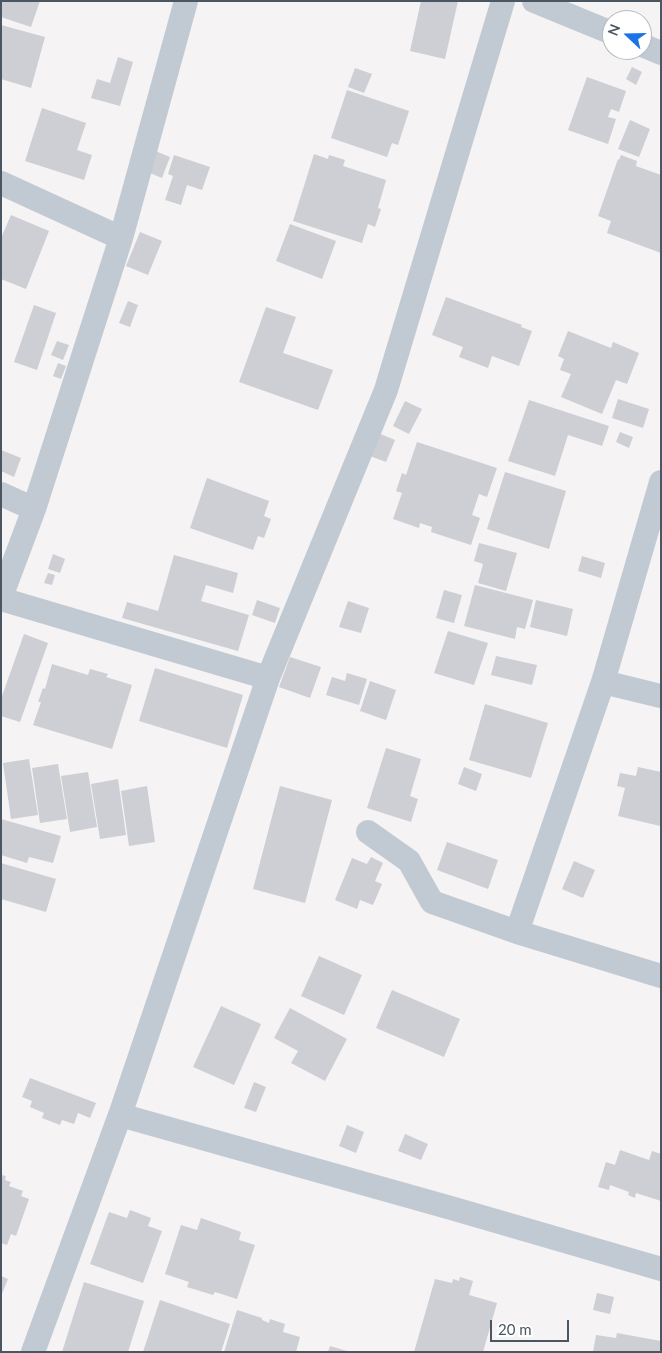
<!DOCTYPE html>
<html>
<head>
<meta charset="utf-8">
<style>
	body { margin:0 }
	#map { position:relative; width:662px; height:1353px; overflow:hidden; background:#f5f3f3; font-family:Lato,sans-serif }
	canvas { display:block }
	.frame { position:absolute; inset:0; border:2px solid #4a5661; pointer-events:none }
	.north { position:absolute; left:602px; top:10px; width:50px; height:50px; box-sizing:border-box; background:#fff; border:1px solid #b7bbc0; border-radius:50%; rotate:291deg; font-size:14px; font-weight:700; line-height:20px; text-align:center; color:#4a5661 }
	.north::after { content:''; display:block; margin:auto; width:18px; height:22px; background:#1a73e8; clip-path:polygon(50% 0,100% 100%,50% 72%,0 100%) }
	.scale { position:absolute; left:490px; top:1320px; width:79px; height:22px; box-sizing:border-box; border:2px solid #4a5661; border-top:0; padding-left:6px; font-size:15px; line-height:18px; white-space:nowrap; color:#4a5661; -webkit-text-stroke:4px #fff; paint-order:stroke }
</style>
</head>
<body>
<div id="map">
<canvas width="662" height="1353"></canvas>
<div class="frame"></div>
<div class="north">N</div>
<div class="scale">20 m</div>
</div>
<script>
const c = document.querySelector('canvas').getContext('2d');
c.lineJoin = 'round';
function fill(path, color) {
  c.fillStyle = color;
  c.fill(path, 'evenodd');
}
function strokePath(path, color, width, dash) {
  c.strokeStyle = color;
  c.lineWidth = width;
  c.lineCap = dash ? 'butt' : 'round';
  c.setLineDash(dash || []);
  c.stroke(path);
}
const building = new Path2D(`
	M1,1h39l-9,26 -30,-10z
	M421,1h37l-13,58 -35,-8z
	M1,25l44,12 -14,51 -30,-9z
	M118,57l15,5 -13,44 -29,-8 6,-19 13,4z
	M632,67l10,5 -6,13 -10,-6z
	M355,68l17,6 -8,19 -16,-6z
	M587,77l39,14 -7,21 -8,-3 -3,8 8,2 -8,25 -40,-14z
	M347,90l62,21 -11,34 -6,-2 -5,14 -56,-19z
	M42,108l44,15 -9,27 15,5 -8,25 -59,-19z
	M630,120l20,9 -11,28 -21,-8z
	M153,150l17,7 -8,21 -17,-7z
	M314,154l14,5 1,-4 16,5 -2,6 43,14 -8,28 3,1 -6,18 -7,-3 -6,19 -69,-22z
	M174,155l36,12 -8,23 -15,-5 -6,20 -16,-5 8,-24 -5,-2z
	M621,155l16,6 -1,5 25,9v78l-54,-20 4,-12 -13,-5 20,-57 1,1z
	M11,215l38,16 -23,58 -25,-10v-41z
	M290,224l46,17 -14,38 -46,-18z
	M140,232l22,9 -14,34 -22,-9z
	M446,297l76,28 -1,2 11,4 -13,35 -27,-10 -4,12 -29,-11 4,-10 -31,-12z
	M128,301l10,4 -8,22 -11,-4z
	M34,305l22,8 -19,57 -23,-8z
	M266,307l30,10 -13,36 50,17 -15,40 -79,-28z
	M568,331l43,17 2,-6 26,11 -12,31 -11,-4 -14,34 -41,-17 10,-23 -11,-4 4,-11 -6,-3z
	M57,341l12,4 -6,15 -12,-5z
	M58,363l8,3 -5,13 -8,-3z
	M618,399l31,10 -6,19 -31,-10z
	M529,400l80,26 -7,20 -34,-11 -13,41 -47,-15z
	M405,401l17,8 -13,25 -16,-8z
	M620,432l13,5 -4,11 -13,-6z
	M378,433l17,7 -9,22 -16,-6z
	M417,442l80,26 -10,29 -8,-3 -7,21 8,3 -9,27 -40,-13 1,-5 -12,-4 -1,5 -26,-9 9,-26 -6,-2 6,-18 4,2z
	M1,450l20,8 -7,19 -13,-6z
	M505,472l61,19 -17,58 -62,-20z
	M207,478l62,23 -5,15 7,3 -7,19 -6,-2 -5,14 -63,-22z
	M479,543l38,10 -11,38 -28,-8 5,-19 -9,-3z
	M53,554l12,5 -5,14 -12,-4z
	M174,555l64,18 -5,20 -27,-8 -5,16 48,14 -11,36 -116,-33 5,-16 31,9z
	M582,556l23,7 -4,15 -23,-7z
	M48,573l7,2 -3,10 -8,-2z
	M475,585l58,15 -8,29 -8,-2 -2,12 -51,-13z
	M444,590l18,5 -8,28 -18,-5z
	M257,600l23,8 -5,15 -23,-8z
	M536,600l37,9 -6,27 -37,-9z
	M348,601l21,7 -8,25 -22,-6z
	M448,631l40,12 -14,42 -40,-12z
	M24,634l24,9 -28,79 -19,-6v-17z
	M496,656l41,9 -5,20 -41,-10z
	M290,657l31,10 -11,31 -31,-11z
	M52,664l36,11 2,-6 18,5 -2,3 26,8 -20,64 -79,-24 8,-23h-3l5,-14 2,1z
	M155,668l88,27 -16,53 -88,-27z
	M347,673l20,6 -8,26 -33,-10 6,-18 13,4z
	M370,681l26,9 -10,30 -26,-9z
	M485,704l63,19 -17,55 -62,-18z
	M386,748l35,11 -11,37 8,3 -7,23 -44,-14z
	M29,759l9,56 -27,4 -8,-56z
	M58,764l9,55 -27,4 -8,-55z
	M464,767l18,7 -6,17 -18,-7z
	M638,767l23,5 -1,54 -42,-10 7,-28 -8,-2 3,-13 16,3z
	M88,772l9,55 -27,5 -9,-56z
	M118,779l8,56 -26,4 -9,-55z
	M147,786l8,56 -26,4 -8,-55z
	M280,786l52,14 -27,103 -52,-14z
	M1,819l60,17 -8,27 -24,-6 -2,6 -26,-8z
	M447,842l51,18 -10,29 -51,-19z
	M371,857l12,6 -8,18 7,3 -9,21 -13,-5 -3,9 -22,-9 17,-42 15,6z
	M574,861l21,9 -12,28 -21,-9z
	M1,863l55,16 -10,33 -45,-13z
	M319,956l43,19 -18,40 -43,-19z
	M392,990l68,29 -16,38 -68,-29z
	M221,1006l40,18 -27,61 -41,-18z
	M290,1008l57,31 -22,42 -34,-18 7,-12 -24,-13z
	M30,1078l66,25 -6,15 -12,-5 -4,11 -12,-4 -2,5 -18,-7 2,-5 -14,-6 2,-6 -10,-4z
	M254,1082l12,5 -10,25 -12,-4z
	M347,1125l17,7 -8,21 -17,-7z
	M405,1134l23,10 -7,16 -23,-9z
	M620,1150l29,10 3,-9 9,3v47l-25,-8 -1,5 -7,-3 1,-3 -19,-7 -1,5 -11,-3 8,-25 9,3z
	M1,1175l5,1 -1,4 6,2 -2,4 14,5 -2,5 8,3 -13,37 -5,-2 -4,11 -6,-2z
	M130,1210l21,8 -3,8 14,5 -19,52 -53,-19 19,-52 18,6z
	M201,1218l40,14 -2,8 16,5 -18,54 -22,-7 -2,3 -26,-8 2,-5 -24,-8 16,-49 16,5z
	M1,1276l7,3 -7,17z
	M460,1277l13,4 -4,14 28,8 -14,49h-69l21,-73 17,4 1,-4 6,2z
	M84,1282l60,19 -16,51h-66z
	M597,1293l17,4 -4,17 -17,-4z
	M160,1300l70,24 -9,28h-78z
	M237,1310l25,8v2l7,3 1,-4 15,5 -2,8 17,5 -4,15h-72z
	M617,1333l44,8v11h-68l3,-17 20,3z
	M330,1346l17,5 -1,1h-18z`);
const minor = new Path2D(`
	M534,1l78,32
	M642,45l19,8
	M1,183l120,55
	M1,494l33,15
	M1,597l33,-88 87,-271 65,-237
	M1,599l267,79
	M603,682l58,14
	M368,832l41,29 23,41 85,30 144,44
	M517,932l86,-250 58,-200
	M120,1115l331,93 210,61
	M33,1352l87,-237 148,-437 118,-288 117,-389`);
fill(building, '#cdcfd5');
strokePath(minor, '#c1cad2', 24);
</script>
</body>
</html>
